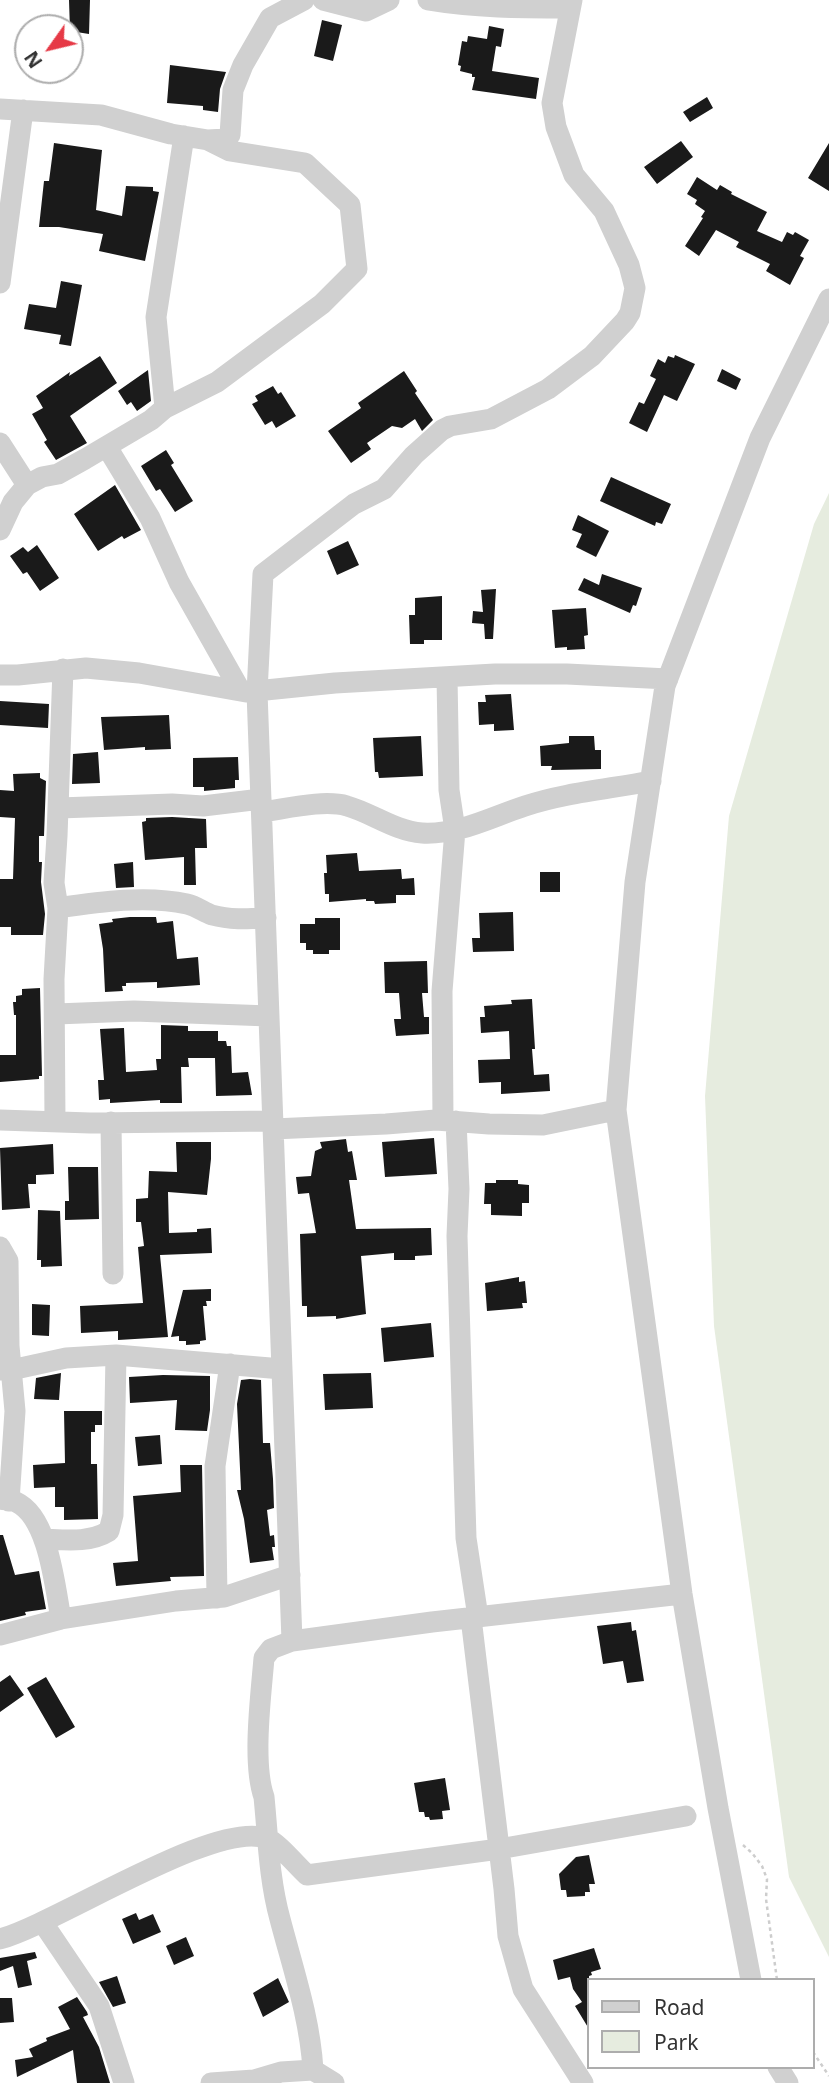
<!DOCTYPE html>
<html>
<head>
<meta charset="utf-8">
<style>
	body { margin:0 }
	#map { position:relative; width:829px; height:2083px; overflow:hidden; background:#fff; font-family:"Noto Sans",sans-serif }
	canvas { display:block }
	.legend { position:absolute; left:587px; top:1978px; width:228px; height:91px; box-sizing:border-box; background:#fff; border:2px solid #adadad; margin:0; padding:9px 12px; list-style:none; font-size:21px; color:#333 }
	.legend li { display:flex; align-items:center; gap:14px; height:35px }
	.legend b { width:35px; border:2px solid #adadad }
	.north { position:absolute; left:14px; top:14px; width:70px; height:70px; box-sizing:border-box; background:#fff; border:2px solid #adadad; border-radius:50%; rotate:236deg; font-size:19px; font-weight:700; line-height:28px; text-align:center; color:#333 }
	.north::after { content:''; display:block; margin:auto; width:24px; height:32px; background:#e63946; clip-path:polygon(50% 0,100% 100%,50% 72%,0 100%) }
</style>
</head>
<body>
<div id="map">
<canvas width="829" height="2083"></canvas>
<ul class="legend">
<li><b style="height:9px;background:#d0d0d0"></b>Road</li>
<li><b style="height:19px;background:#e6ecdf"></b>Park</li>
</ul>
<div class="north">N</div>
</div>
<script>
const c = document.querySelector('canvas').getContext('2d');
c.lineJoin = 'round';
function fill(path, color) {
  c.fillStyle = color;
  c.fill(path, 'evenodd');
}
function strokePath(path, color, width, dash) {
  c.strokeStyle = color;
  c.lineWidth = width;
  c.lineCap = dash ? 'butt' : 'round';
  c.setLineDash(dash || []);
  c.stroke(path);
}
const green = new Path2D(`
	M829,493v1464l-40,-80 -75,-551 -9,-230 24,-280 85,-292z`);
const building = new Path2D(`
	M69,0h21l-1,34 -19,-3z
	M322,20l20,5 -9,36 -19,-5z
	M489,26l15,3 -3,18 -5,-1 -4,25 47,7 -3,21 -64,-9 3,-13h-3v-3l-12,-3 1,-5 -3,-1 4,-24 5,1 1,-6 19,3z
	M170,65l56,7 -6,17 -2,23 -15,-2v-4l-36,-3z
	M707,97l6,11 -23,14 -7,-10z
	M681,141l12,16 -36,27 -13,-17z
	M54,143l48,7 -6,60 26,6 4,-30 27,1v4l6,1 -14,69 -46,-10 4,-17 -44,-7h-20l5,-46h5z
	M829,143v48l-21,-13z
	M697,177l20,13 3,-5 12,7 -1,2 36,18 -10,19 25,11 5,-10 6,3 2,-3 14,8 -9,16 4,2 -14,27 -24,-14 4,-7 -34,-17 3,-5 -23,-12 -17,26 -14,-10 18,-28 -2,-1 4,-6 -10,-7 2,-4 -10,-6z
	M61,281l21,4 -11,61 -12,-2 2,-9 -37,-6 5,-25 27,4z
	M675,355l20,9 -18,37 -13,-6 -17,37 -18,-9 10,-21 5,2 12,-25 -6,-3 8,-17 7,4 3,-7 6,2z
	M100,356l17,27 -47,33 17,27 -31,17 -12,-18 3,-2 -15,-26 11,-6 -7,-12 34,-24 -1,4z
	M722,369l19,10 -5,11 -19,-9z
	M148,370l3,31 -14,10 -6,-9 -4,3 -9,-14z
	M404,371l13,20 -2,2 18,27 -11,11 -7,-12 -13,9 -10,-2 -25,17 4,6 -20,14 -23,-32 33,-23 -3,-5z
	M273,386l5,8 3,-2 15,24 -20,12 -4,-7 -7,4 -13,-21 6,-3 -3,-5z
	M166,450l8,13 -3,2 22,36 -18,11 -15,-23 -4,2 -15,-25z
	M611,477l60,27 -9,20 -6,-2 -1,4 -55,-25z
	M115,485l26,45 -17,9 -2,-3 -24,15 -24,-37z
	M578,515l31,16 -13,26 -20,-10 6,-13 -10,-4z
	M348,541l11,24 -22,10 -10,-24z
	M37,545l22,33 -19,13 -13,-19 -4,2 -13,-18 13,-9 5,5z
	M602,574l40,14 -6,18 -3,-1 -3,8 -52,-23 6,-12 15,7z
	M496,589l-3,50h-8l-1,-15 -12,-1 1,-12 10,1 -2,-22z
	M442,596v44h-18v4h-14l-1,-29h6v-17z
	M586,608l2,27 -4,1 1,13 -18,1v-3l-12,1 -3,-38z
	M511,694l3,36 -20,1v-7l-15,1 -1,-23h8l-1,-7z
	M0,701l49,3 -1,24 -48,-3z
	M169,715l2,34 -26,1v-3l-41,3 -3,-33z
	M421,736l2,40 -44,2 -1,-6h-3l-2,-34z
	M569,736h25l1,14h6v19l-50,1 1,-4h-11l-1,-20 29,-3z
	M98,752l2,31 -28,1 1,-30z
	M238,757l1,23h-4v8l-31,3v-4h-11v-29z
	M40,773v5l6,3 -2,55h-5v26h3l-1,20 4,32 -2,21h-32v-8h-11v-48h13l2,-61 -15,-1v-27l14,1 -1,-17z
	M172,817l34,2 1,29h-12l1,37h-12v-28l-39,3 -3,-38 4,-1v-3z
	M357,853l2,18 42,-2 1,10 12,-1 1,17h-19v8l-21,1 -1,-3h-8v-2l-37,3v-8h-4l-1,-21h3l-1,-18z
	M133,862l1,25 -18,1 -2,-24z
	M540,872h20v20h-20z
	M513,912l1,39 -41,1 -1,-14h8l-1,-25z
	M130,917h26l1,6 16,-2 4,38 21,-2 2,28 -43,3v-6l-31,1v3h-4l1,5 -18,1 -2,-43 -4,-25 14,-2 -1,-3z
	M315,918h25v32h-11v4h-16v-4h-7v-7h-6v-19h15z
	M427,961l1,32h-6l2,24h5v17l-33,2 -2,-17h7l-2,-26h-14l-1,-31z
	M40,988l2,88h-3v3l-39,3v-27h16v-40h-2l-1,-13h3v-6l6,-1v-6z
	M532,999l3,50h-3l2,26 15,-1 1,17 -49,3v-12l-22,1 -1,-23 32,-1 -1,-28 -28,2 -1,-16h5l-1,-11 28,-2 -1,-4z
	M161,1025l27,1v5h30v10h8l1,5h4l1,27 16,-1 4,23 -36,1 -1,-38h-27l1,9h-8l1,36h-22v-3l-50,3v-4l-11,1 -1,-20h6l-4,-51 24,-1 2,44 31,-2 -1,-11h5z
	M434,1138l3,36 -52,3 -3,-35z
	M346,1139l2,13 4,-1 5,29h-8l7,49 75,-1 1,27 -17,1v4h-21v-7l-33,3 5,58 -30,5v-3l-29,1v-11h-5l-2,-72 16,-1 -7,-40 -11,1 -2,-17 15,-1 4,-25 7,-3 -2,-6z
	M176,1142h35v17l-4,36 -39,-3 1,41 28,-1v-3l14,-1 1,25 -52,2 8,82 -50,3v-9l-37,2 -1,-27 63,-3 -5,-56 6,-1 -3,-24h-5v-23l12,-1 1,-27 28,1z
	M53,1144l1,30 -18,1v9h-8l2,24 -28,2 -2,-62z
	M68,1167h30l1,52 -34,1v-19h4z
	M496,1180h22v4l11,1v18h-7v13l-31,-1v-11h-7l1,-21h11z
	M38,1210l22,1 2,55 -21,1v-7h-4z
	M519,1277v5l6,-1 2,22h-5l1,5 -36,3 -2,-28z
	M211,1289v12h-5l1,5h-4l3,34 -6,1v3l-14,1v-4h-7v-5l-8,1 12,-47z
	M32,1304l18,1 -1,31 -17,-1z
	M431,1323l3,34 -50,5 -3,-34z
	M61,1373l-2,27 -25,-1 2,-21z
	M371,1373l2,35 -48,2 -2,-36z
	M163,1375l47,1v34l-3,21 -32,-1 2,-30 -47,3 -1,-26z
	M250,1379l11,1 2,63h7l3,36 1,29 -7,2 3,26 4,-1 1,12h-3l2,13 -24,3 -6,-44 -7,-29h4l-4,-86 4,-24z
	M64,1411h38v14h-7v7h-4v32h6l1,55 -34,1v-13h-9v-20l-21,1 -1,-23 32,-2z
	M160,1435l2,29 -24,2 -3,-29z
	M180,1465h22l2,111 -34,1 1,4 -55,5 -3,-23 25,-2 -5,-65 48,-4z
	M0,1535h3l12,40 24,-4 7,38 -21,3 1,3 -26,6z
	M631,1622l1,9 4,-1 8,51 -17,2 -4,-22 -20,3 -6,-38z
	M10,1675l14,20 -24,17v-30z
	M46,1677l29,50 -19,11 -29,-50z
	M445,1778l5,32 -8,1 1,8 -13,1 -1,-3h-4l-1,-5h-5l-5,-29z
	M589,1855l6,29h-6l1,8h-5v4l-18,1 -1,-7h-5l-2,-16 17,-17z
	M136,1913l3,7 14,-6 8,18 -28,12 -11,-25z
	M186,1937l8,19 -20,9 -8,-19z
	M594,1948l7,21 -10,3 1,3 -3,1v53l-14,-23 7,-4 -9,-13 -3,-12 -12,3 -5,-20z
	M35,1952l2,6 -10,3 5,24 -14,3 -5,-22 -13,5v-13z
	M117,1976l9,27 -13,4 -14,-25z
	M278,1978l11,24 -26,15 -10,-24z
	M77,1997l10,15 1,3 -5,2 16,30 11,36h-33l-4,-33 -56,27 -2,-17 18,-3 -4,-8 18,-8 -1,-3 24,-9 -12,-22z
	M0,1998h12l2,24 -14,1z`);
const path = new Path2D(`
	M743,1845l9,8 10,13 5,13 -1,20 11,81
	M813,2052l16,24`);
const minor = new Path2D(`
	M323,0l43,11 23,-11
	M428,0c47,8 93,8 141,8
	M0,109l101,6 70,19 37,6 18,-1 4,-4 3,-45 10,-25 27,-47 34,-18
	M0,283l23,-173
	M165,408l-9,-91 28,-181
	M0,443l27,42
	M107,447l43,71 29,64 61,108
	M0,530l13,-28 14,-17 15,-8 16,-3 27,-15 66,-39 14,-12 52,-26 105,-78 35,-35 -7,-64 -45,-42 -75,-12 -22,-11
	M0,675h18l68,-7 53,5 107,19 89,-9 160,-9h72l101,5
	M59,808l113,-4 31,2 58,-7
	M262,812c23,-3 62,-13 85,-6 25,7 48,25 75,27 37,2 69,-16 103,-27 39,-13 84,-17 126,-25
	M58,908c41,-6 88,-13 129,-4 9,2 17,8 25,11 18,5 35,4 54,3
	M56,1014l78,-3 135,5
	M0,1120l90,3 183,-2
	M443,1120l-1,-129 13,-161 -6,-40 -2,-113
	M456,1121l3,68 -2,47 9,302 12,79
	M55,1122l-1,-143 4,-71 -4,-25 3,-47 6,-167
	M111,1122l2,152
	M273,1129l113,-5 50,-4 53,4 54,1 73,-15
	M0,1247l8,14 1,85 6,65 -6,90
	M0,1370h11l55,-12 50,-3 166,14
	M0,1499c5,1 12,1 16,3 33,15 39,86 45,117
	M45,1539c21,1 45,4 64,-8l4,-16 3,-160
	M217,1598l-2,-132 15,-102
	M471,1618l33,271 4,47 15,53 60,94
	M0,1635l61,-16 115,-18 48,-4 66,-22
	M292,1641l-35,-949 6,-118 91,-70 30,-15 30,-34 28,-25 8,-4 41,-7 57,-30 44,-33 33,-35 5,-8 5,-25 -6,-23 -25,-54 -30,-36 -18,-48 -4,-24 20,-103
	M43,1923l56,83 25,77
	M0,1939c58,-16 219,-122 268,-100 9,3 31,29 39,36l192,-26 187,-33
	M751,1980l-33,-172 -36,-214 -66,-484 19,-228 30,-196 95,-248 69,-139
	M778,2067l10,16
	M313,2070c-3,-52 -20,-101 -33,-151 -11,-40 -12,-82 -16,-122 -12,-34 -3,-102 0,-139l7,-9 21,-8 140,-19 250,-28
	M211,2083l43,-3 27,-8 32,-2 21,13`);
fill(green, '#e6ecdf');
fill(building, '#1a1a1a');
strokePath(path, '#cdcdcd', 2.5, [3.5, 3.5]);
strokePath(minor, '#d0d0d0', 21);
</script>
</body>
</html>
